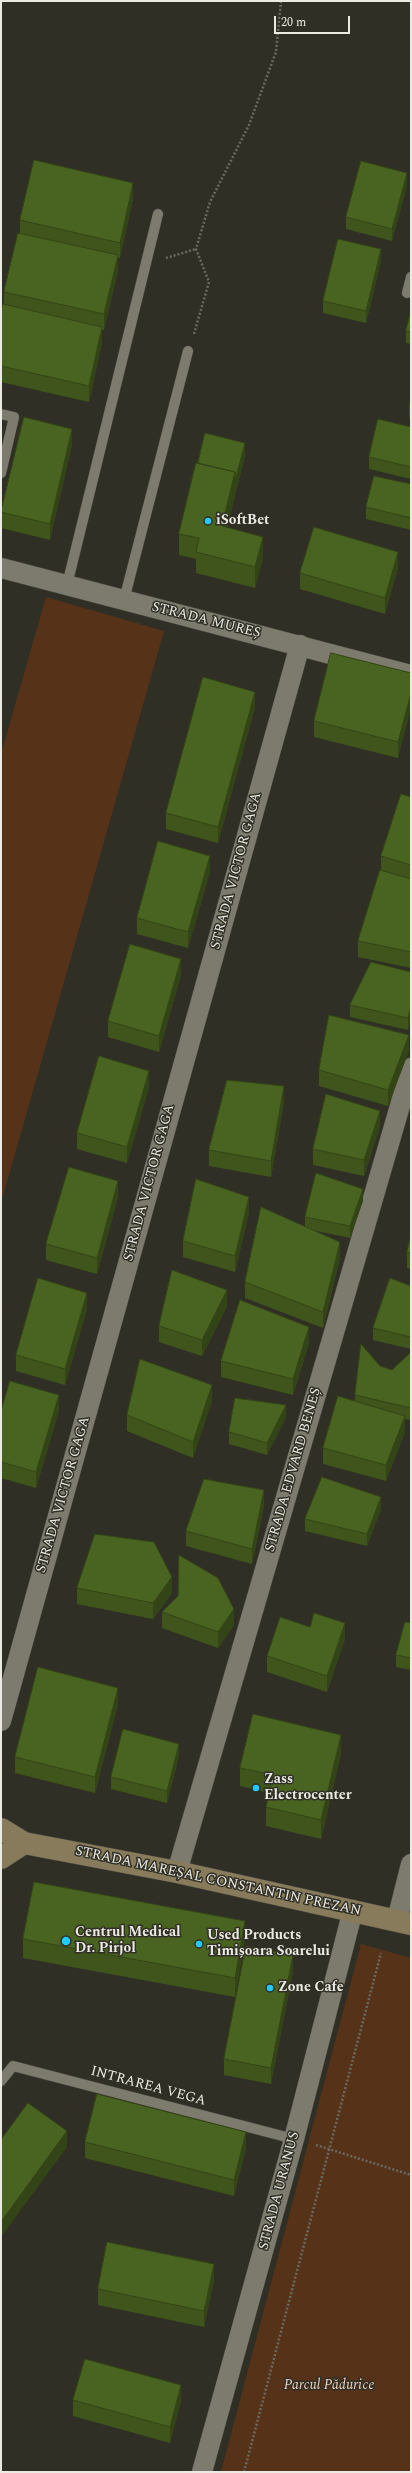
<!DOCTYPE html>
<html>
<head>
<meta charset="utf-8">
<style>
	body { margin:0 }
	#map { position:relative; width:412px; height:2473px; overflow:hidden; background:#302f25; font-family:Spectral,serif }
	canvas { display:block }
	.frame { position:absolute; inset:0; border:2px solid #ebebe4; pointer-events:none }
	.scale { position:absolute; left:274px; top:16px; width:76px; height:18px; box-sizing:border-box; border:2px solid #ebebe4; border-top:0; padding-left:5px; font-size:12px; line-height:14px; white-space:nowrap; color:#ebebe4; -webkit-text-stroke:3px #302f25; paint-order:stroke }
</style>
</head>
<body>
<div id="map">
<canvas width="412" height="2473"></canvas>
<div class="frame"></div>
<div class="scale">20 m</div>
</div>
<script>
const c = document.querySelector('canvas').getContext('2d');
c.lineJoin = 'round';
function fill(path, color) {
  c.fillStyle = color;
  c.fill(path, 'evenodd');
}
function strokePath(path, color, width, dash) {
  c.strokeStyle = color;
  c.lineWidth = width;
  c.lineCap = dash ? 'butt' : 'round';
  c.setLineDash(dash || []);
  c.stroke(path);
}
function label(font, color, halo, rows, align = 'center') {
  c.font = font + ' Spectral,serif';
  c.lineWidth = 3;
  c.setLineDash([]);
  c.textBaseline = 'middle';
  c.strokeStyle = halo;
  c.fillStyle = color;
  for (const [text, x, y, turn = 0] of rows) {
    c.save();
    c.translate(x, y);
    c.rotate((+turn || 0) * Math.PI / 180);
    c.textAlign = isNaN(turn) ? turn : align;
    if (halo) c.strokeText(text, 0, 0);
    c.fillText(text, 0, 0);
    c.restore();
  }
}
const green = new Path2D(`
	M46,597l118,34 -163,572v-449z
	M361,1944l50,14v514h-190z`);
const path = new Path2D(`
	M166,258l30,-9
	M194,334l15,-52 -13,-33 14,-47 39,-77 27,-73 5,-51
	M316,2145l95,30
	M244,2472l137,-519`);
const lane = new Path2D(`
	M407,293l4,-16
	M1,414l13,3 -13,56
	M67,585l91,-371
	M124,600l64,-249
	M1,2081l12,-15 281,73`);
const street = new Path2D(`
	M1,568l410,107
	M1,1721l299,-1076
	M177,1872l234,-804
	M397,1920l14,-56
	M202,2472l92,-333 59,-229`);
const secondary = new Path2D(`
	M1,1829l23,14 153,29 234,52
	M1,1858l23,-15`);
const wall = new Path2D(`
	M407,185l-15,56 -46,-12v-12z
	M133,199l-13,59h-2v13l-14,59h-2v13l-13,59 -88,-20v-71l3,-6v-13l16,-59v-13z
	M381,261l-15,62 -43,-10v-12z
	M411,310v34l-5,-1v-12z
	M411,399v19h-2v-12z
	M411,427v52l-42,-10v-12z
	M72,445l-22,95 -49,-12v-16z
	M245,455l-18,73 36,30 -8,30 -59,-15v-14l-17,-4v-21l19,-71z
	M411,484v46l-45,-11v-12z
	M398,568l-13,46 -85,-25v-16z
	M411,673l-13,85 -84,-21v-16z
	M255,707l-37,136 -52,-14v-16z
	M411,797v171l-53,-11v-16l23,-71v-14z
	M210,872l-22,76 -51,-14v-16z
	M411,972v46l-3,12 -58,-13v-12z
	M181,975l-22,77 -51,-15v-16z
	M409,1051l-21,55 -69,-20v-16z
	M149,1087l-22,76 -50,-14v-16z
	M284,1102l-13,75 -62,-11v-16z
	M380,1127l-16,49 -51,-11v-16z
	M118,1197l-21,77 -51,-14v-16z
	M363,1201l-13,37 -33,-7 23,27 -17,70 -78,-30v-16l60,-56v-9z
	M249,1212l-14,60 -52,-15v-16z
	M411,1235v34l-4,-1v-16z
	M411,1286v63l-38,-9v-12z
	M227,1306l-25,50 -43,-14v-16z
	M87,1309l-22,76 -49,-14v-16z
	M309,1343l-16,52 -72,-18v-16z
	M411,1352v68l-6,-1v13l-19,49 -63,-17v-16l32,-47v-6l25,-29 12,4z
	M212,1401l-19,57 -66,-27v-16z
	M1,1411h58l-23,77 -35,-10z
	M286,1417l-19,38 -38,-11v-12z
	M264,1506l-12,58 -66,-18v-15z
	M381,1509l-14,37 -62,-15v-12z
	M77,1588l95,5 -19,26 -76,-15z
	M162,1612l72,13 -16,23 -56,-20z
	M411,1623v47l-15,-3v-12z
	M310,1627l35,12 -18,53 -60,-20v-16z
	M118,1704l-23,89 -80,-20v-16z
	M341,1754l-20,85 -55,-13v-19l3,-14 -29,-7v-18z
	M179,1756l-12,47 -56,-14v-12z
	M23,1939h222l-10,58 -212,-39z
	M293,1971l-22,113 -47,-9v-16z
	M85,2142l161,6 -12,48 -149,-38z
	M214,2280l-10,47 -106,-22v-16z
	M73,2400l108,1 -11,42 -97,-27z`);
const shadedWall = new Path2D(`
	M407,173v12l-15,56v-12z
	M133,183v16l-13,59v-15z
	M381,249v12l-15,62v-12z
	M118,255v16l-14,59v-16z
	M102,327v16l-13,59v-16z
	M72,429v16l-22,95v-16z
	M245,443v12l-23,93v-22l13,-54z
	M263,537v21l-8,30v-21z
	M398,552v16l-13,46v-16z
	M255,692v15l-37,136v-16z
	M411,693v16l-13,49v-16z
	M210,856v16l-22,76v-16z
	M181,959v16l-22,77v-16z
	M411,1006v12l-3,12v-12z
	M409,1035v16l-21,55v-16z
	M149,1071v16l-22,76v-16z
	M284,1086v16l-13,75v-16z
	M380,1111v16l-16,49v-16z
	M118,1181v16l-21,77v-16z
	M363,1189v12l-13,37v-12z
	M249,1197v15l-14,60v-16z
	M340,1242v16l-17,70v-16z
	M227,1290v16l-25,50v-16z
	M87,1293v16l-22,76v-16z
	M309,1327v16l-16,52v-16z
	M212,1385v16l-19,57v-16z
	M59,1395v16l-23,77v-16z
	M286,1405v12l-19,38v-12z
	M405,1416v16l-19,49v-16z
	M264,1490v16l-12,58v-15z
	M381,1497v12l-14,37v-12z
	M172,1577v16l-19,26v-16z
	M234,1609v16l-16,23v-16z
	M345,1623v16l-18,53v-16z
	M118,1688v16l-23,89v-16z
	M341,1735v19l-20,85v-19z
	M179,1744v12l-12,47v-12z
	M245,1921v18l-10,58v-19z
	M293,1955v16l-22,113v-16z
	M67,2131v16l-66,90v-15z
	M246,2132v16l-12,48v-16z
	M214,2264v16l-10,47v-16z
	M181,2385v16l-11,42v-16z`);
const building = new Path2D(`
	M34,160l99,23 -13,60 -100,-23z
	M361,161l46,12 -15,56 -46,-12z
	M18,233l100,22 -14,59 -100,-22z
	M338,239l43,10 -15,62 -43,-10z
	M3,304l99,23 -13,59 -88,-20v-55z
	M411,310v22l-5,-1z
	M411,399v7h-2z
	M24,417l48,12 -22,95 -49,-12z
	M378,419l33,8v40l-42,-10z
	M205,433l40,10 -10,38v-9l-37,-9z
	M196,463l39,9 -13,54 41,11 -8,30 -59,-15 3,-14 -20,-4z
	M374,476l37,8v34l-45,-11z
	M314,527l84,25 -13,46 -85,-25z
	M331,653l80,20v20l-13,49 -84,-21z
	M203,677l52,15 -37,135 -52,-14z
	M401,794l10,3v68l-30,-9z
	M158,841l52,15 -22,76 -51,-14z
	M380,870l31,9v73l-53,-11z
	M130,944l51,15 -22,77 -51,-15z
	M371,962l40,10v34l-3,12 -58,-13z
	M329,1015l80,20 -21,55 -69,-20z
	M99,1056l50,15 -22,76 -50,-14z
	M227,1080l57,6 -13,75 -62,-11z
	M326,1094l54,17 -16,49 -51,-11z
	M69,1167l49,14 -21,77 -51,-14z
	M316,1173l47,16 -13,37 -45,-9z
	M196,1179l53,18 -14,59 -52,-15z
	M261,1207l79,35 -17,70 -78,-30z
	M411,1235v18l-4,-1z
	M172,1270l55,20 -25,50 -43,-14z
	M38,1278l49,15 -22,76 -49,-14z
	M390,1278l21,8v51l-38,-9z
	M240,1300l69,27 -16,52 -72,-18z
	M361,1344l19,22 12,4 19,-18v56l-56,-13z
	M140,1359l72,26 -19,57 -66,-27z
	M10,1381l49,14 -23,77 -35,-10v-51z
	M338,1396l67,20 -19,49 -63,-17z
	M235,1398l51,7 -19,38 -38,-11z
	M322,1477l59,20 -14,37 -62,-15z
	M204,1479l60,11 -12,59 -66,-18z
	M95,1534l59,8 18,35 -19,26 -76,-15z
	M179,1555l39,23 16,31 -16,23 -56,-20 16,-16z
	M314,1613l31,10 -18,53 -60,-20 13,-39 30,10z
	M405,1622l6,1v35l-15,-3z
	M38,1667l80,21 -23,89 -80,-20z
	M253,1714l88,21 -20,85 -55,-13 7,-32 -33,-7z
	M123,1729l56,15 -12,47 -56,-14z
	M34,1882l211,39 -10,57 -212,-39z
	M246,1946l47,9 -22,113 -47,-9z
	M97,2094l149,38 -12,48 -149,-38z
	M28,2103l39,28 -66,91v-82z
	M107,2242l107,22 -10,47 -106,-22z
	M85,2359l96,26 -11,42 -97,-27z`);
const markers = [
	[208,521,4,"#24c9fe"],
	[256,1788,4,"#24c9fe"],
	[66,1941,5,"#24c9fe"],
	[199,1944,4,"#24c9fe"],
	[270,1988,4,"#24c9fe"]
];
const poiNames = [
	["iSoftBet",216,521],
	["Zass",264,1780],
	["Electrocenter",264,1796],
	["Centrul Medical",75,1933],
	["Dr. Pirjol",75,1949],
	["Used Products",207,1936],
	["Timișoara Soarelui",207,1952],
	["Zone Cafe",278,1988]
];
const streetNames = [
	["STRADA MUREȘ",206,621,14],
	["STRADA VICTOR GAGA",237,871,-75],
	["STRADA VICTOR GAGA",150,1183,-75],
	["STRADA EDVARD BENEȘ",294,1470,-74],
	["STRADA VICTOR GAGA",64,1495,-74],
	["STRADA MAREȘAL CONSTANTIN PREZAN",218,1882,12],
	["INTRAREA VEGA",148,2087,15],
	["STRADA URANUS",280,2191,-75]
];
const parkNames = [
	["Parcul Pădurice",329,2386]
];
fill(green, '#563219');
strokePath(lane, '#4b4a41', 11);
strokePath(street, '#4b4a41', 21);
strokePath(secondary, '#4b4a41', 23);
strokePath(path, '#6b6a61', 2.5, [2, 2]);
strokePath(lane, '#7c7b6e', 10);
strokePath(street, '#7c7b6e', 20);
strokePath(secondary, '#887b5b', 22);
fill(wall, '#3f551c');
fill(shadedWall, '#334516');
fill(building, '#496320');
strokePath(building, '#334516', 1);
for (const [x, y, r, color] of markers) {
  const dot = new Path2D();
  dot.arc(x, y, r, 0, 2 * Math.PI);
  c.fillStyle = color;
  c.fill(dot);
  strokePath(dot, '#302f25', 1.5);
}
label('bold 14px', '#ebebe4', '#302f25', poiNames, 'left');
label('14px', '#ebebe4', '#302f25', streetNames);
label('italic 14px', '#f4cfb9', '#302f25', parkNames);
</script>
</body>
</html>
